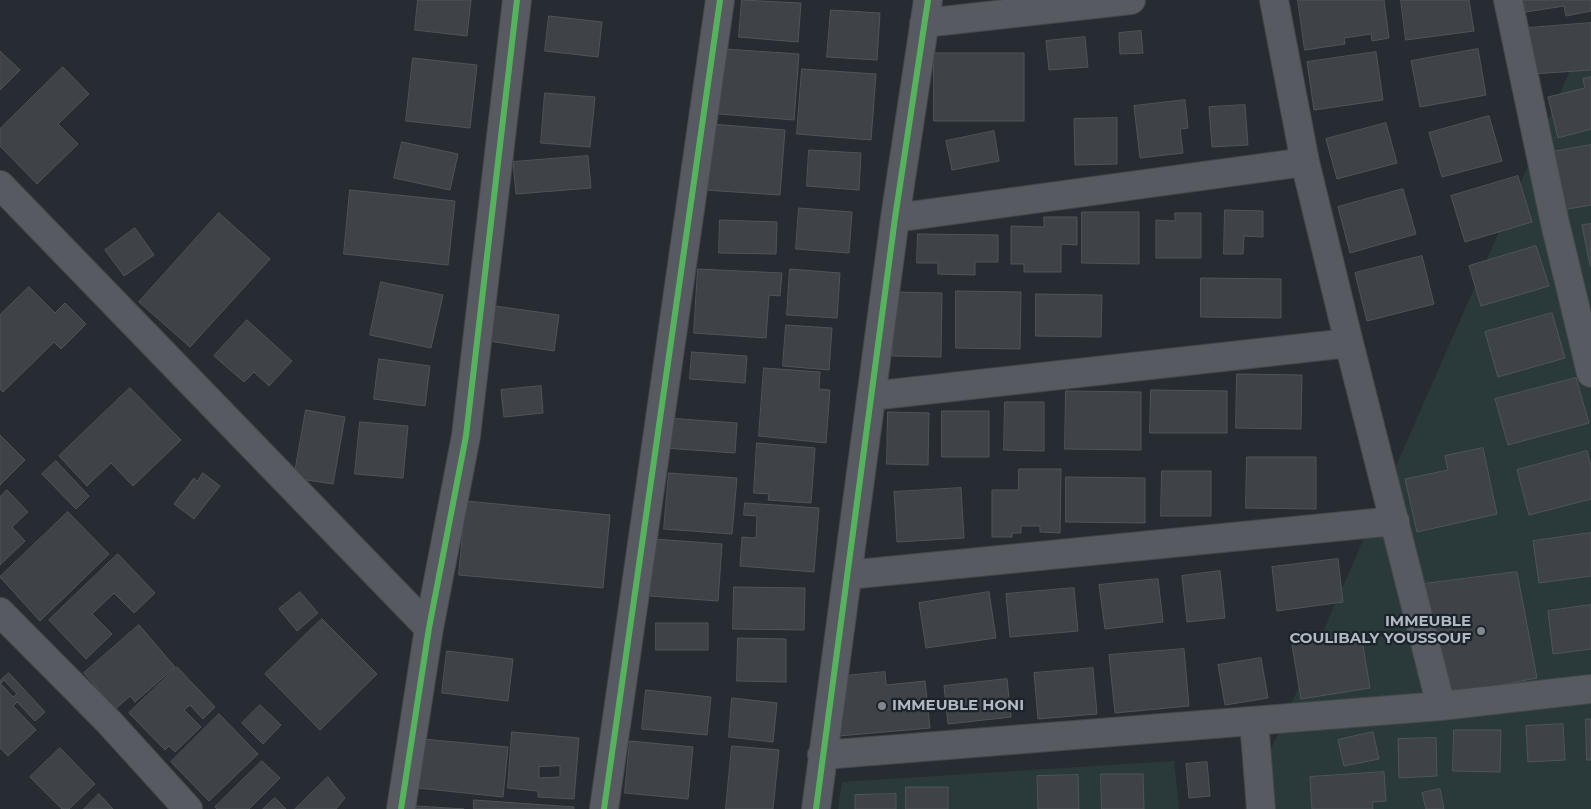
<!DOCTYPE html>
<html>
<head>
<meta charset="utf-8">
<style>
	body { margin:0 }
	canvas { display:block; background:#272c32 }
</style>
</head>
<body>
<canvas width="1591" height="809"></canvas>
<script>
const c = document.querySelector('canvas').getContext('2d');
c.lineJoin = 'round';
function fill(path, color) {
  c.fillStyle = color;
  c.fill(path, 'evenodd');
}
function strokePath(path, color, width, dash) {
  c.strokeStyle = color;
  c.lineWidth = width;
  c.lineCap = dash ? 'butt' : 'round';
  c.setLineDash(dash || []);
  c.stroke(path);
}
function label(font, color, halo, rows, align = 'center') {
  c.font = font + ' Montserrat,sans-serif';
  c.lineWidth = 4.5;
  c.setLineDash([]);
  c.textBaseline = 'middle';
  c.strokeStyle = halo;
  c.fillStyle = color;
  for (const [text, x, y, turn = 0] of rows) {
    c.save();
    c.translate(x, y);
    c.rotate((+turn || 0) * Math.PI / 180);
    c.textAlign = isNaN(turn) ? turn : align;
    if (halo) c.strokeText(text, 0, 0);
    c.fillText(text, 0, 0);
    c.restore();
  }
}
const green = new Path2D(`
	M1591,23v786h-346z
	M1174,761l5,48h-341l4,-27z`);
const building = new Path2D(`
	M418,0h53l-4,36 -52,-6z
	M742,0l59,3 -3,39 -59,-5z
	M1298,0h86l5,38 -17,3 -1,-7 -27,4 1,6 -40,6z
	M1401,0h68l5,31 -68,9z
	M1524,0h67v11l-25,5 -2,-10 -38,6z
	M831,10l49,3 -3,47 -50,-3z
	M549,16l53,6 -4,35 -53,-6z
	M1591,23v47l-59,4 -4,-46z
	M1141,31l2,22 -23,1 -1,-21z
	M1085,37l3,30 -39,3 -3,-29z
	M724,49l75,5 -5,66 -75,-6z
	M1478,49l8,46 -66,12 -9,-46z
	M0,51l20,19 -20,20z
	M1376,52l7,48 -69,10 -7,-48z
	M934,53h90v68h-90z
	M413,58l64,7 -7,63 -64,-7z
	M63,67l26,27 -31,30 20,20 -41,40 -37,-38v-17z
	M802,69l74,5 -5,66 -74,-6z
	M1591,77v52l-33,9 -10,-41 37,-9 -2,-9z
	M545,93l50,4 -5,50 -49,-4z
	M1185,100l3,28 -8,1 3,24 -43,5 -6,-52z
	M1245,105l3,40 -36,2 -3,-40z
	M1489,116l13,45 -60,16 -13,-44z
	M1117,118v46l-42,1 -1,-46z
	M1386,123l11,40 -60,16 -11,-40z
	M711,124l74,6 -5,65 -75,-5z
	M994,131l5,30 -47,9 -6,-29z
	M402,142l56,12 -8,36 -56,-12z
	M1591,145v60l-29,5 -10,-58z
	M809,150l52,3 -2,37 -52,-4z
	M588,156l3,32 -75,6 -3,-32z
	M1518,176l14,46 -67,20 -14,-46z
	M1403,189l13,45 -66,19 -12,-46z
	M350,190l105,11 -7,64 -104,-11z
	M799,208l53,4 -3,41 -53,-4z
	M1225,210l38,1v26l-19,-1 -1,18h-19z
	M1082,212h57v52l-57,-1z
	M219,213l51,46 -80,88 -51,-45z
	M1175,213h26v45h-45v-38l19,1z
	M1044,217h33v28l-16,-1v28h-37v-8h-13v-38l33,1z
	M720,220l57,2 -1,32 -57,-1z
	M1591,224v42h-1l-8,-41z
	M135,228l19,27 -30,21 -19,-26z
	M918,234l80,1v27h-23v13l-37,-1v-11h-21z
	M1536,246l13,40 -68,20 -12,-40z
	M1422,256l12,48 -67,17 -12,-48z
	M698,269l84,4 -2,23 -11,-1 -3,43 -72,-5z
	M790,269l50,4 -3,45 -50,-3z
	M1201,278l80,1v39l-80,-1z
	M381,282l62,13 -12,53 -61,-13z
	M29,287l26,26 10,-10 21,21 -25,25 -7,-7 -51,50 -3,-3v-74z
	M956,291l65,1 -1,57 -64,-1z
	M893,292l49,1 -1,64 -48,-1z
	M1036,294l66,1 -1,42 -65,-1z
	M495,306l64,9 -5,36 -65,-10z
	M1552,313l13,45 -67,19 -13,-45z
	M247,320l45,41 -23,25 -15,-14 -10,10 -30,-26z
	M786,325l46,3 -3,42 -46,-4z
	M692,352l55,4 -2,27 -55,-4z
	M379,359l51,7 -5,40 -51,-7z
	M764,368l56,4 -1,17 11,1 -4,53 -67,-7z
	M1237,374l65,1 -1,54 -65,-1z
	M1576,378l13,45 -81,22 -13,-46z
	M541,386l2,27 -39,4 -3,-27z
	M130,388l51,52 -48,46 -22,-23 -24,23 -28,-30z
	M1151,390l76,1v42h-77z
	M1066,391l75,1v58l-76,-1z
	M1005,402h39v49l-40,-1z
	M306,410l39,7 -12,67 -39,-6z
	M942,411h47v46h-47z
	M888,412l41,1 -1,52 -41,-1z
	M667,418l70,5 -2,30 -71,-5z
	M360,422l48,4 -5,52 -48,-4z
	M0,435l25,25 -25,25z
	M757,443l58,5 -4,55 -43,-3 1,-6 -15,-1z
	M1483,448l14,66 -80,18 -12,-53 43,-9 -3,-14z
	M1587,451l4,15v33l-62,16 -12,-45z
	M1247,457h69v52l-70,-1z
	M56,461l33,35 -13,13 -34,-35z
	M1019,469h42l-1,64 -20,-1v-6h-19v7h-9v4h-20v-47h26z
	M1162,471h49v45h-50z
	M203,473l17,13 -26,33 -20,-15 20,-26 3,3z
	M669,473l68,5 -5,56 -68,-5z
	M1066,477l79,1v45l-79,-1z
	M961,488l3,50 -67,4 -3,-50z
	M7,490l21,22 -16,15 13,14 -25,24v-68z
	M466,501l144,14 -7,73 -144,-13z
	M745,503l74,5 -5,64 -74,-6 2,-29 14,1 1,-22 -13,-1z
	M68,512l41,42 -69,67 -40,-44z
	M1591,533v43l-52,7 -6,-42z
	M654,539l68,5 -4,57 -68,-5z
	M118,554l37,39 -21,20 -20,-20 -22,21 20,20 -26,25 -37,-39z
	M1338,559l5,43 -66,9 -5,-44z
	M1220,571l5,47 -38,4 -5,-46z
	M1517,572l20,106 -91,17 -22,-111z
	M1158,579l5,43 -58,7 -6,-44z
	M734,587l71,1 -1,42 -71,-1z
	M1074,588l4,43 -68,6 -4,-43z
	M300,592l18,21 -21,18 -18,-22z
	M989,592l7,46 -70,10 -7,-45z
	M1591,605v44l-38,5 -5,-43z
	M322,619l55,55 -57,56 -55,-56z
	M656,623h52v27h-52z
	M139,625l36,42 -40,35 -5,-6 -15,13 -31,-36z
	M1361,634l9,54 -69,11 -9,-54z
	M738,638l48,1v43l-49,-1z
	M1184,649l5,57 -74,7 -6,-58z
	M447,651l66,8 -5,42 -66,-8z
	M1261,658l7,40 -43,7 -7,-40z
	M177,667l38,40 -12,12 -13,-14 -6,5 17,17 -26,25 -6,-6 -4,4 -36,-37z
	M1093,668l4,46 -59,5 -4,-46z
	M885,672l1,13 39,-4 5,47 -91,8 -5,-59z
	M9,673l36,39 -10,9 -18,-19 -4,4 23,24 -28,26 -8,-8v-67zM4,680l13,14 -4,3 -12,-13z
	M1007,679l4,38 -63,7 -4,-38z
	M646,690l65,7 -4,38 -65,-6z
	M732,698l45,5 -4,39 -44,-5z
	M260,705l21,20 -18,19 -21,-21z
	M219,714l39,40 -49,47 -38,-39z
	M1586,719h5v41h-4z
	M1563,724l2,36 -37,2 -2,-36z
	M1454,730h47l-1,42 -47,-1z
	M512,732l67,6 -5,61 -36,-2v-6l-30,-3zM560,766v11l-21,1v-11z
	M1373,732l6,27 -35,7 -6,-26z
	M1436,738l1,38 -38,2 -1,-39z
	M423,739l85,8 -5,50 -85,-9z
	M630,741l63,6 -5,52 -63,-6z
	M732,746l47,4 -6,59h-47z
	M60,748l35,36 -26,25h-7l-32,-32z
	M262,761l18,17 -31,31h-32l-2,-2z
	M1207,762l3,34 -21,2 -3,-34z
	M1384,772l2,29 -14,1 1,7h-61l-2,-32z
	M1101,774h42l1,35h-42z
	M1078,775l1,34h-41l-1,-33z
	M328,777l17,21 -9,11h-41z
	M906,787h42v22h-42z
	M1440,789l4,20h-18l-4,-16z
	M99,794l14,15h-29z
	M896,794v15h-41v-14z
	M275,798l11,11h-23z
	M474,800l100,7v2h-100z
	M417,806l47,3h-48z`);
const minor = new Path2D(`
	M1274,0l31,162 44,181 92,363
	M1508,0l47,223 36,150
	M924,23l207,-23
	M0,185l429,443
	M895,218l410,-56
	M871,396l478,-53
	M847,575l548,-54
	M0,612l109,110 79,87
	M1254,721l7,88
	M822,755l619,-49 150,-17
	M401,809l28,-181 37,-192 51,-436
	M604,809l116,-809
	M816,809l79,-591 33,-218`);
const cycleway = new Path2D(`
	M401,809l28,-181 37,-192 51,-436
	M604,809l116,-809
	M816,809l79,-591 33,-218`);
const markers = [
	[1481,631,5,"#818890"],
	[882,706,5,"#818890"]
];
const poiNames = [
	["IMMEUBLE",1471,622],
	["COULIBALY YOUSSOUF",1471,639],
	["IMMEUBLE HONI",892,706,"left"]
];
fill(green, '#2a3a3b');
fill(building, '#3f4348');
strokePath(building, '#4f5459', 1);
strokePath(minor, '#44484d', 30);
strokePath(minor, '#575a60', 28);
strokePath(cycleway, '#56b35d', 6);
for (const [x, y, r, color] of markers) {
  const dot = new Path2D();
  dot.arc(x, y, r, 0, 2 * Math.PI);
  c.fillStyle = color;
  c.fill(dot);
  strokePath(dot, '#1c232b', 2);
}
label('bold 15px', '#b1b9c3', '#1c232b', poiNames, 'right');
</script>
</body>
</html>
